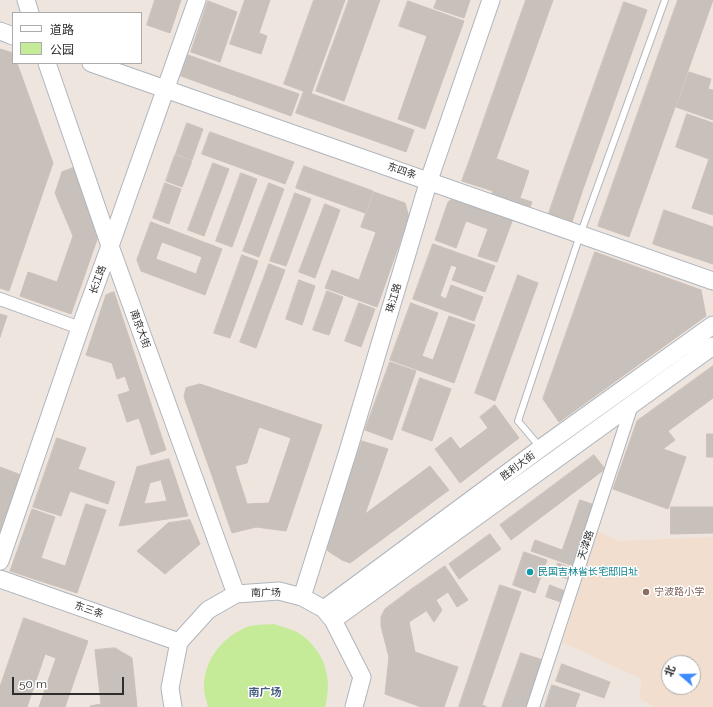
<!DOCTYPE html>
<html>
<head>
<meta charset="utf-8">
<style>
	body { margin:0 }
	#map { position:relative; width:713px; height:707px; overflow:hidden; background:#efe5df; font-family:Raleway,"Noto Sans SC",sans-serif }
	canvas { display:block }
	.legend { position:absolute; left:12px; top:12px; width:130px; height:52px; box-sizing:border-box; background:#fff; border:1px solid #ababab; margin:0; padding:5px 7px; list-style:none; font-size:12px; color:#2d2d2d }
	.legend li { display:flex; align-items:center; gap:8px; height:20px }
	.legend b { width:20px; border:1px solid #ababab }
	.north { position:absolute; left:661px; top:655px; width:40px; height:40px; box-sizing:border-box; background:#fff; border:1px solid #ababab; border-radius:50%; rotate:290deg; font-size:11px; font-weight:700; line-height:16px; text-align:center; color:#2d2d2d }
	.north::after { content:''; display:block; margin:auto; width:14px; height:18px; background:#3c8aff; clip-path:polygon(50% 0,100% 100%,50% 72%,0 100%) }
	.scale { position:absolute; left:12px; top:677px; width:112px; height:18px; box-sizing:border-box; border:2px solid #2d2d2d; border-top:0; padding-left:5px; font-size:12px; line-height:14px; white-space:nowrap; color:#2d2d2d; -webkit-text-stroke:3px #fff; paint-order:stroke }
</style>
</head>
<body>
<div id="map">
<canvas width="713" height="707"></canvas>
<ul class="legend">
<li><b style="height:5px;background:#fff"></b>道路</li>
<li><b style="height:11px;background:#c5ea98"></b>公园</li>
</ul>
<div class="north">北</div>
<div class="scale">50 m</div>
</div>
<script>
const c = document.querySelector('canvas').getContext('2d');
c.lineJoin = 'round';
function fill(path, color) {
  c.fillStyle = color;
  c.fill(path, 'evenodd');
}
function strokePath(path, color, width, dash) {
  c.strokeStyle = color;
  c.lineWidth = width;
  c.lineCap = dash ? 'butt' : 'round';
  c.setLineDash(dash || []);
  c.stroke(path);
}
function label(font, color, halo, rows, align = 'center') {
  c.font = font + ' Raleway,"Noto Sans SC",sans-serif';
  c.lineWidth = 3;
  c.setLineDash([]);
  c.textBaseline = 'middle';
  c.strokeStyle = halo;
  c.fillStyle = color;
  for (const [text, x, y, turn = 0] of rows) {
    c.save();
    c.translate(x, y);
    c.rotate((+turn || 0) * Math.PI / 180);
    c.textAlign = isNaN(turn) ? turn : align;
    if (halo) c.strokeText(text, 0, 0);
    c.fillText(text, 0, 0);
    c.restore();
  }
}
const education = new Path2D(`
	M598,531l21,10 94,-4v170h-58l-15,-8 1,-20 -79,-37zM669,663h24v24h-24z`);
const green = new Path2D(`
	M274,624c8,3 19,5 26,10 25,17 33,45 25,73h-117c-1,-6 -4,-12 -4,-18 -1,-28 18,-52 43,-62 8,-3 19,-2 27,-3z`);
const building = new Path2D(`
	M155,0h26l-11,33 -23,-8z
	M245,0h25l-11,33 8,3 -6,18 -31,-10z
	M314,0h31l-34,94 -27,-10z
	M349,0h31l-36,101 -28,-10z
	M437,0h33l-6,18 -30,-10z
	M526,0h27l-57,159 -23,-8z
	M678,0h35l-84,237 -31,-11z
	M208,1l29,11 -17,50 -29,-10z
	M408,1l56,20 -39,108 -27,-10 29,-83 -28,-10z
	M624,2l23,8 -64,179 -23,-8z
	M0,49l13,4v10h4l36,100 -44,128 -9,-3z
	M188,55l111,39 -8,22 -110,-40z
	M689,72l22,7 -3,10 5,1v30l-37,-13z
	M304,91l110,39 -8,22 -110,-39z
	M687,114l26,9v92l-21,-7 17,-49 -33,-12z
	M187,123l16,6 -11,31 -16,-6z
	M210,132l84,30 -9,22 -83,-30z
	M473,151l30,10 -10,30 -31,-10z
	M175,155l17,6 -10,26 -16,-6z
	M503,161l26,10 -9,27 12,4 -3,8 -38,-13z
	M213,163l16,6 -25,67 -16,-6z
	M304,166l69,25 -8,22 -69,-25z
	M76,167l23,67 -28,80 -51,-18 8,-24 29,10 16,-46 -18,-43 7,-21z
	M241,173l16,6 -25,68 -16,-6z
	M560,181l23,8 -12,36 -23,-9z
	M165,183l16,6 -12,35 -16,-6z
	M269,183l15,6 -25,68 -16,-6z
	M374,192l31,11 4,14 -32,90 -52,-19 7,-18 27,10 17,-48 -15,-5z
	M295,193l16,6 -25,67 -16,-5z
	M458,196l56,20 -17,46 -19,-6 10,-27 -22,-8 -10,27 -21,-8 13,-38z
	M325,204l15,6 -25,68 -16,-6z
	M664,210l49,17v37l-60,-20z
	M151,222l71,27 -17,46 -64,-24 -4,-11zM162,242l40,15 -6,17 -40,-15z
	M433,244l62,22 -10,26 -33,-12 5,-13 -6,-2 -11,31 6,3 5,-14 32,12 -9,24 -61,-22z
	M595,252l106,38 5,26 -147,106 -16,-23z
	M242,255l16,6 -28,77 -16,-5z
	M269,264l16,6 -29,78 -16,-6z
	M518,275l20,8 -43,118 -20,-8z
	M299,280l16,6 -13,39 -16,-6z
	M327,291l16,6 -14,38 -16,-5z
	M114,292l26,79 -23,8 -5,-16 -26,-8 20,-60z
	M359,303l16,6 -14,38 -16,-6z
	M411,303l27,10 -16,43 11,4 16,-44 26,9 -21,58 -64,-23z
	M0,314l7,2 -7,21z
	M390,362l26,9 -24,69 -27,-10z
	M713,366v32l-45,33 7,9 -12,9 23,8 -18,52 -55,-20 24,-68z
	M140,371l26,79 -15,5 -12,-37 -12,4 -9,-27 12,-4 -5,-15z
	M420,378l31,11 -19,52 -30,-11z
	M200,384l66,22 -19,57 -12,3 3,10 -23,8 -31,-87 2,-9z
	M495,405l24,33 -59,45 -25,-34 16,-12 9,12 28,-21 -8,-11z
	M266,406l56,19 -36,106 -30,-4 -24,6 -17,-49 23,-8 9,28 22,-1 22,-65 -32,-11z
	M707,434h6v23h-6z
	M57,438l29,10 -8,21 37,13 -7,22 -38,-13 -9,25 -28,-9z
	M362,441l26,8 -23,65 65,-48 19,24 -99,73 -8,-3 -14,-9 -3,-8z
	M594,455l11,14 -94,71 -11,-15z
	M169,459l19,57 -69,10 18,-59zM161,480l6,21 -23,3 6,-21z
	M0,467l21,8 -21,61z
	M580,500l15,5 -22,61 -42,-15 4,-11 27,10z
	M86,504l20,6 -29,83 -67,-22 22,-62 23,8 -14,41 24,8z
	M671,507h42v26l-42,1z
	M190,520l10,24 -35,30 -28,-23 31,-28z
	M490,534l11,15 -42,30 -10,-15z
	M524,552l23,8 -12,33 -22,-8z
	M558,563l14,5 -4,11 -15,-5z
	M445,566l23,34 -11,7 -9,-15 -12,8 6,10 -8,12 -22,-33z
	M500,585l21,7 -39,113 5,2h-28z
	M550,585l15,6 -4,11 -15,-5z
	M412,589l14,22 -17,11 6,30 -26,5 -8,-31v-9l4,-8z
	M24,618l64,23 -23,66h-26l17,-49 -11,-4 -18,53h-27v-20z
	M115,648l17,10 5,49h-47v-1l11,-2 -6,-54z
	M415,652l43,15 -14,40h-23l-36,-13 4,-37z
	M521,653l22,7 -16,47h-25z
	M562,664l48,18 -6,16 -48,-17z
	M552,685l28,9 -5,13h-30z`);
const lane = new Path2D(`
	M540,447l-22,-26 62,-186 85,-235`);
const street = new Path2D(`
	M0,299l80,29
	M533,707l99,-302`);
const secondary = new Path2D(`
	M26,0l4,13
	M0,31l13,5
	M47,63l63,183 126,348
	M91,63l622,218
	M0,561l80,-233 30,-82 87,-246
	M0,579l179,63
	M302,597l46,-146 81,-271 62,-180
	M324,609l217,-161 172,-123
	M333,620l380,-274
	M173,707l-3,-19 9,-46 29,-32 28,-16 43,-3 23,6 22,12 9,11 29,57 -8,30`);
const markers = [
	[530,572,4,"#0f9aa8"],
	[646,592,4,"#8d6e63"]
];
const streetNames = [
	["东四条",402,171,19],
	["长江路",98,280,-70],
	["珠江路",394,298,-73],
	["南京大街",140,329,70],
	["胜利大街",518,466,-37],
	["天津路",586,545,-72],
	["南广场",266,593,-1],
	["东三条",89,610,19]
];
const cultureNames = [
	["民国吉林省长宅邸旧址",538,572]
];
const educationNames = [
	["宁波路小学",654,592]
];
const neighbourhoodNames = [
	["南广场",265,693]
];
fill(education, '#f2dece');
fill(green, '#c5ea98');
fill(building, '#c8c0ba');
strokePath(building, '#cbc0b8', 1);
strokePath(lane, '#afb5bd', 8);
strokePath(street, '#afb5bd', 14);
strokePath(secondary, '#afb5bd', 19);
strokePath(lane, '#fff', 6);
strokePath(street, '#fff', 12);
strokePath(secondary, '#fff', 17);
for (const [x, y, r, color] of markers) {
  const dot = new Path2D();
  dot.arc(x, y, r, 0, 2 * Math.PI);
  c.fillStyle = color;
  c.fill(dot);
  strokePath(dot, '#fff', 1.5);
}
label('10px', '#2d2d2d', '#fff', streetNames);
label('10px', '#0d838f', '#fff', cultureNames, 'left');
label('10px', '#785e54', '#fff', educationNames, 'left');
label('bold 11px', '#495f82', '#fff', neighbourhoodNames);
</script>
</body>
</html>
